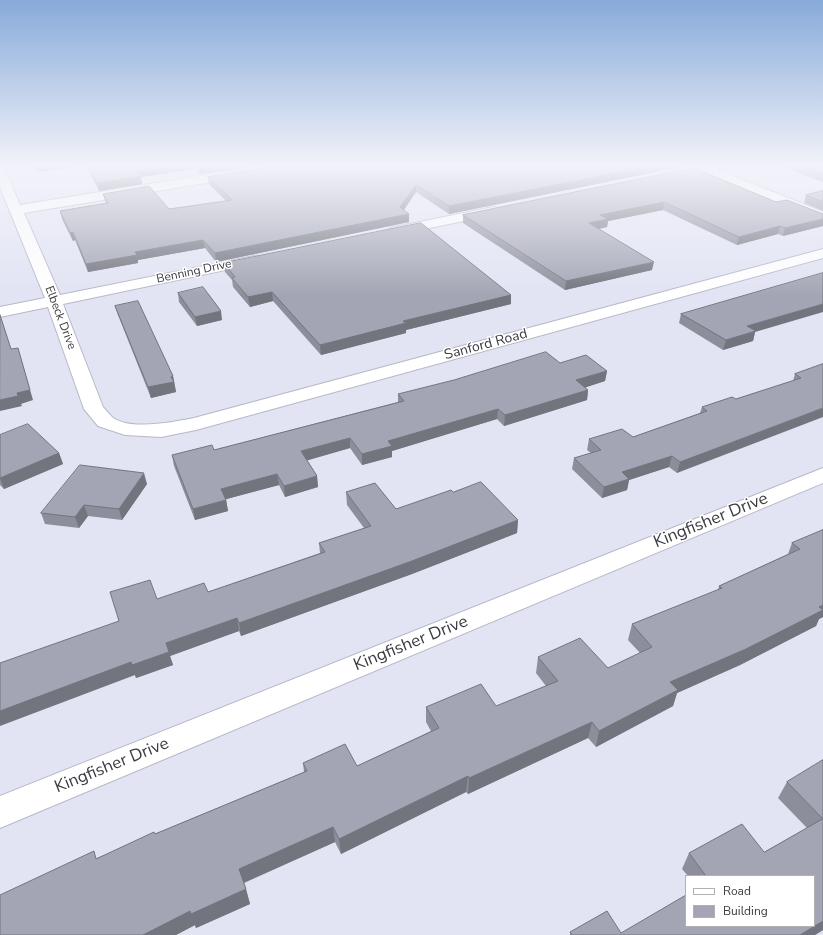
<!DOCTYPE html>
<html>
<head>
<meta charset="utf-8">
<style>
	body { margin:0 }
	#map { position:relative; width:823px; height:935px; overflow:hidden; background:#e2e4f4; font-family:"Nunito Sans",sans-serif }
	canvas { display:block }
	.legend { position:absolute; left:685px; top:875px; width:130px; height:52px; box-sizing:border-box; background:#fff; border:1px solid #b1b1b3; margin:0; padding:5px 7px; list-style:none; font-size:12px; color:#3b3c42 }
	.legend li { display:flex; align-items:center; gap:8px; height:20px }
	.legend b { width:20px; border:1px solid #b1b1b3 }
</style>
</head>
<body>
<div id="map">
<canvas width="823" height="935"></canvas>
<ul class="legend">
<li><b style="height:5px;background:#fff"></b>Road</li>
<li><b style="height:11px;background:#a3a5b4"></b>Building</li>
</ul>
</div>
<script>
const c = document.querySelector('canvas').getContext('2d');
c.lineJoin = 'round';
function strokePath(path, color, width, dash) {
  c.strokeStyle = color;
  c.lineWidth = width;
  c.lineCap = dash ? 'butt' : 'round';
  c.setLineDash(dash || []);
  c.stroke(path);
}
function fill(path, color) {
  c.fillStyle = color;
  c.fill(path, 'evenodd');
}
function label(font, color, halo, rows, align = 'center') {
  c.font = font + ' "Nunito Sans",sans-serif';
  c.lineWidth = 3;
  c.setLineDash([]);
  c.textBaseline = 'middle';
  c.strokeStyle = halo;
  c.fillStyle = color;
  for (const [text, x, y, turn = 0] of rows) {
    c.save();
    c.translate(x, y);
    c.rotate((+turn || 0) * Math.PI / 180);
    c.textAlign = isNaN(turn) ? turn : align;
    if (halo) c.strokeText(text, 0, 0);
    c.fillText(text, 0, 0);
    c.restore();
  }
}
const minor = new Path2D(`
	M266,165h31l-6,4 -267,44 36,82 194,-39 5,1 2,3 -2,3 -5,1 -191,40 40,103c3,3 6,7 9,10 17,14 62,5 82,1l629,-169v9l-627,172 -35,7 -36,-2 -27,-9 -14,-17 -36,-102 -48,10v-10l45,-9 -45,-111v-19l4,1 2,3 14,33z
	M695,165h29l-2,2 -6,2 107,43v9l-121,-49 -35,8 -4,-1 -2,-3 2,-3z
	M493,207l5,1 2,3 -2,3 -103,21 -5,-1 -2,-3 2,-3 5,-1z
	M823,468v15l-823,345v-32z`);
const wall = new Path2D(`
	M33,166h48l-43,6z
	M86,166h168l-54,8 -5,-5 -54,8 1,7 -43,7z
	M277,166h398v2l-226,46 -33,-22 -12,18 5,4v8l-193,40 -11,-14 -67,12v3l-50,9 -13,-32 -2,1 -11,-22 -2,-8 46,-8 -1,-2 -2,-7 66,15 57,-8 -17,-17 -1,-7z
	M780,166h43v16z
	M694,168l82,34 47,12v12l-40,10 -5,-2 -41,11 -74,-35 -55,11 -1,6 -8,2 53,41 -87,20 -102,-67v-8z
	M823,191v20l-19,-8 2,-8z
	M224,263l287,32v9l-105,26v3l-85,22 -48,-54 -23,6 -17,-20 -1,-7 -7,-8z
	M178,293l44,27 -25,6 -18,-24z
	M115,306l58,70 3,16 -25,6 -33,-83z
	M681,314l74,18 -2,9 -30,9 -44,-27z
	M560,363l47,8 -2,10 -20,6 3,3 -1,10 -83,26 -7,-7 -105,32v6l-30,8 -12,-17 -43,12 10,16 1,11 -33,10 -6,-12 -53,14 2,12 -33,9 -21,-54 -2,-11 42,-5 184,-48v-8z
	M823,364l-146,109 -8,-6 -40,13 -2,10 -25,8 -30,-29 2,-11 17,-5 -4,-3 2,-11 44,-2 67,-24 2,-6 34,-8 57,-18 2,-7z
	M0,435l59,18 4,11 -59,25 -4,-4z
	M147,484l-25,36 -34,-4 -9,12 -34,-4 -4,-11z
	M346,492l50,17 57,-17 65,28 -1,13 -105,41 -171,62 -2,-5 -69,25 3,9 -37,13 -17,-57 38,-22 51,-7 112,-39 -1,-10 45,-15 -17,-23z
	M823,530v87l-4,2 -3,7 -76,39 -63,28 -4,13 -77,41 -8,-9 -120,56 -2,-2 -125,62 -6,-12 -91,41 6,21 -54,24 -1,-3 -19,10h-176l97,-77 207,-86 -1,-9 54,3 74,-35 -5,-9v-15l70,-1 50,-20 -10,-13 2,-16 70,11 32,-15 -12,-13 4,-16 86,-34 1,-4 69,-32 4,-11z
	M823,760v170l-8,5h-245v-3l51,1 193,-57h-126l-6,-7 7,-16 75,-1 43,-24 -29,-30 9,-16z`);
const shadedWall = new Path2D(`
	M36,166h45l-43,6z
	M172,166h22l1,3 -54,8 1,7 -43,7 -1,-8 38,-12z
	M209,166h45l-54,8 -1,-7z
	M651,166h24v2l-226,46v-8z
	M416,185v7l-16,23v-8z
	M664,202l-1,8 -55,11 -1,6 -19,4 1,-8 11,-8z
	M409,214v8l-193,40 -1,-9z
	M823,219v7l-40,10 2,-8z
	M780,226l-2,8 -41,11 2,-8z
	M73,232l2,8 -2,1 -3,-8z
	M203,240l2,8 -67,12v3l-50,9 -2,-8 49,-12z
	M654,262l-2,8 -87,20 1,-9z
	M272,292l1,9 -23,6 -2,-10z
	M511,295v9l-105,26v3l-85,22 -1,-10 83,-24z
	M823,304v8l-68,20 -2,9 -30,9 3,-10 21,-14z
	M221,311l1,9 -25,6 -2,-9z
	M18,348l15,52 -12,4 1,2 -22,5v-11l17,-7z
	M607,371l-2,10 -30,10 1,-11z
	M173,376l3,16 -25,6 -3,-11z
	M588,390l-1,10 -83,26 1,-11z
	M823,408v9l-146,56 3,-11z
	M498,409l-1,10 -105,32v6l-30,8v-11l26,-13z
	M350,438v10l-48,14 -1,-11z
	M59,453l4,11 -59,25 -4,-11z
	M672,456l-3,11 -40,13 -2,10 -25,8 2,-11 18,-15z
	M144,473l3,11 -25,36 -3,-11z
	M277,474l2,11 -56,15 -2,-11z
	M317,476l1,11 -33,10 -1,-11z
	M226,500l2,11 -33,9 -2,-11z
	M84,505l4,11 -9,12 -4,-11z
	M518,520l-1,13 -105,41 -171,62 -2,-13z
	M823,605v12l-4,2 -3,7 -76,39 -63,28 -4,13 -77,41 3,-16 71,-49z
	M237,618l2,13 -69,25 3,9 -37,13 -1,-3 -135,51v-15l166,-68z
	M592,722l-4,16 -120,56 1,-16z
	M468,776l-2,16 -125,62 -2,-15z
	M333,827l2,15 -92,41 -4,-14z
	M246,889l4,15 -54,24 -1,-3 -19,10h-33l47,-24z
	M823,921v9l-8,5h-15z`);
const building = new Path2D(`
	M88,166h84l-36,5 5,5 -43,7z
	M197,166h12l-10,1z
	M277,166h374l-202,40 -33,-21 -16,22 9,7 -194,39 -12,-13 -68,12 2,3 -51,9 -13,-32 -3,1 -10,-22 48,-8 -5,-9 46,-8 20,23 63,-9 -24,-23z
	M801,166h22v8z
	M694,168l82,34 11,-2 36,14v5l-38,9 -5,-2 -41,11 -75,-35 -64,13 8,4 -19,4 65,39 -88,19 -103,-66z
	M823,191v11l-17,-7z
	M421,223l90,72 -108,26 3,2 -86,22 -48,-53 -24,5 -16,-19 3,-1 -11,-14z
	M823,273v31l-76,22 9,5 -30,9 -45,-26z
	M203,287l18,24 -26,6 -17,-24z
	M138,301l35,75 -2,1 3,5 -26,5 -33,-81z
	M0,315l11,34 7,-1 12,42 -13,3 1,3 -18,4z
	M546,352l14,11 26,-8 21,16 -31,9 12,10 -83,25 -7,-6 -110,32 4,5 -30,8 -12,-16 -49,13 16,25 -33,10 -7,-12 -56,15 5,11 -33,9 -21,-54 40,-10 2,5 190,-49 -6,-7 56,-14z
	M823,364v44l-143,54 -8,-6 -50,16 7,7 -25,8 -30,-29 27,-8 -12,-11 33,-10 11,8 74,-26 -5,-4 30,-10 4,2 65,-21 -6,-4z
	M28,424l31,29 -59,25v-43z
	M80,465l64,8 -25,36 -35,-4 -9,12 -34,-4z
	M481,482l37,38 -106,41 -173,62 -2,-5 -71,25 3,9 -37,13 -1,-3 -131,49v-48l119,-42 -9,-29 40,-12 7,19 47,-16 4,9 117,-40 -6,-9 52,-17 -25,-34 29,-9 21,26 55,-19 2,2z
	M823,530v75l-4,2 4,3 -77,39 -76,33 8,8 -79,41 -7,-9 -123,56 -1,-2 -129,63 -6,-12 -94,42 7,20 -55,25 -1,-3 -47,24h-143v-40l94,-44 2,8 58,-27 1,2 152,-63 -4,-8 42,-19 12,22 82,-38 -13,-21 55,-23 15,22 62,-25 -20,-24 42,-19 28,30 44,-21 -20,-23 90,-36 -3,-2 81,-37 -8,-6z
	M823,760v59l-36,-37z
	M823,819v102l-23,14h-228l-2,-3 37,-21 14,22 65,-38v31h128v-50h-108l-17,-23 53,-29 22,28z`);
const farStreetnames = [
	["Benning Drive",194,272,-12],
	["Elbeck Drive",60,318,69]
];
const streetNames = [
	["Sanford Road",486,345,-15]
];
const nearStreetnames = [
	["Kingfisher Drive",711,521,-22],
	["Kingfisher Drive",411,644,-22],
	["Kingfisher Drive",112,766,-22]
];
strokePath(minor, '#b6b8c7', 2);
fill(minor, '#fff');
fill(wall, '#8c8e9b');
fill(shadedWall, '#72747e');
fill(building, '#a3a5b4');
strokePath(building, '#72747e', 1);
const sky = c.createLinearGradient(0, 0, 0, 296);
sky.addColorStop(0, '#87aad9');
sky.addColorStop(0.56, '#f2f3fa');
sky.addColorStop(1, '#f2f3fa00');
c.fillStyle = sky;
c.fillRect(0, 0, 823, 296);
label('12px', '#3b3c42', '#fff', farStreetnames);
label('14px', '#3b3c42', '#fff', streetNames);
label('17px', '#3b3c42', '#fff', nearStreetnames);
</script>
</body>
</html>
